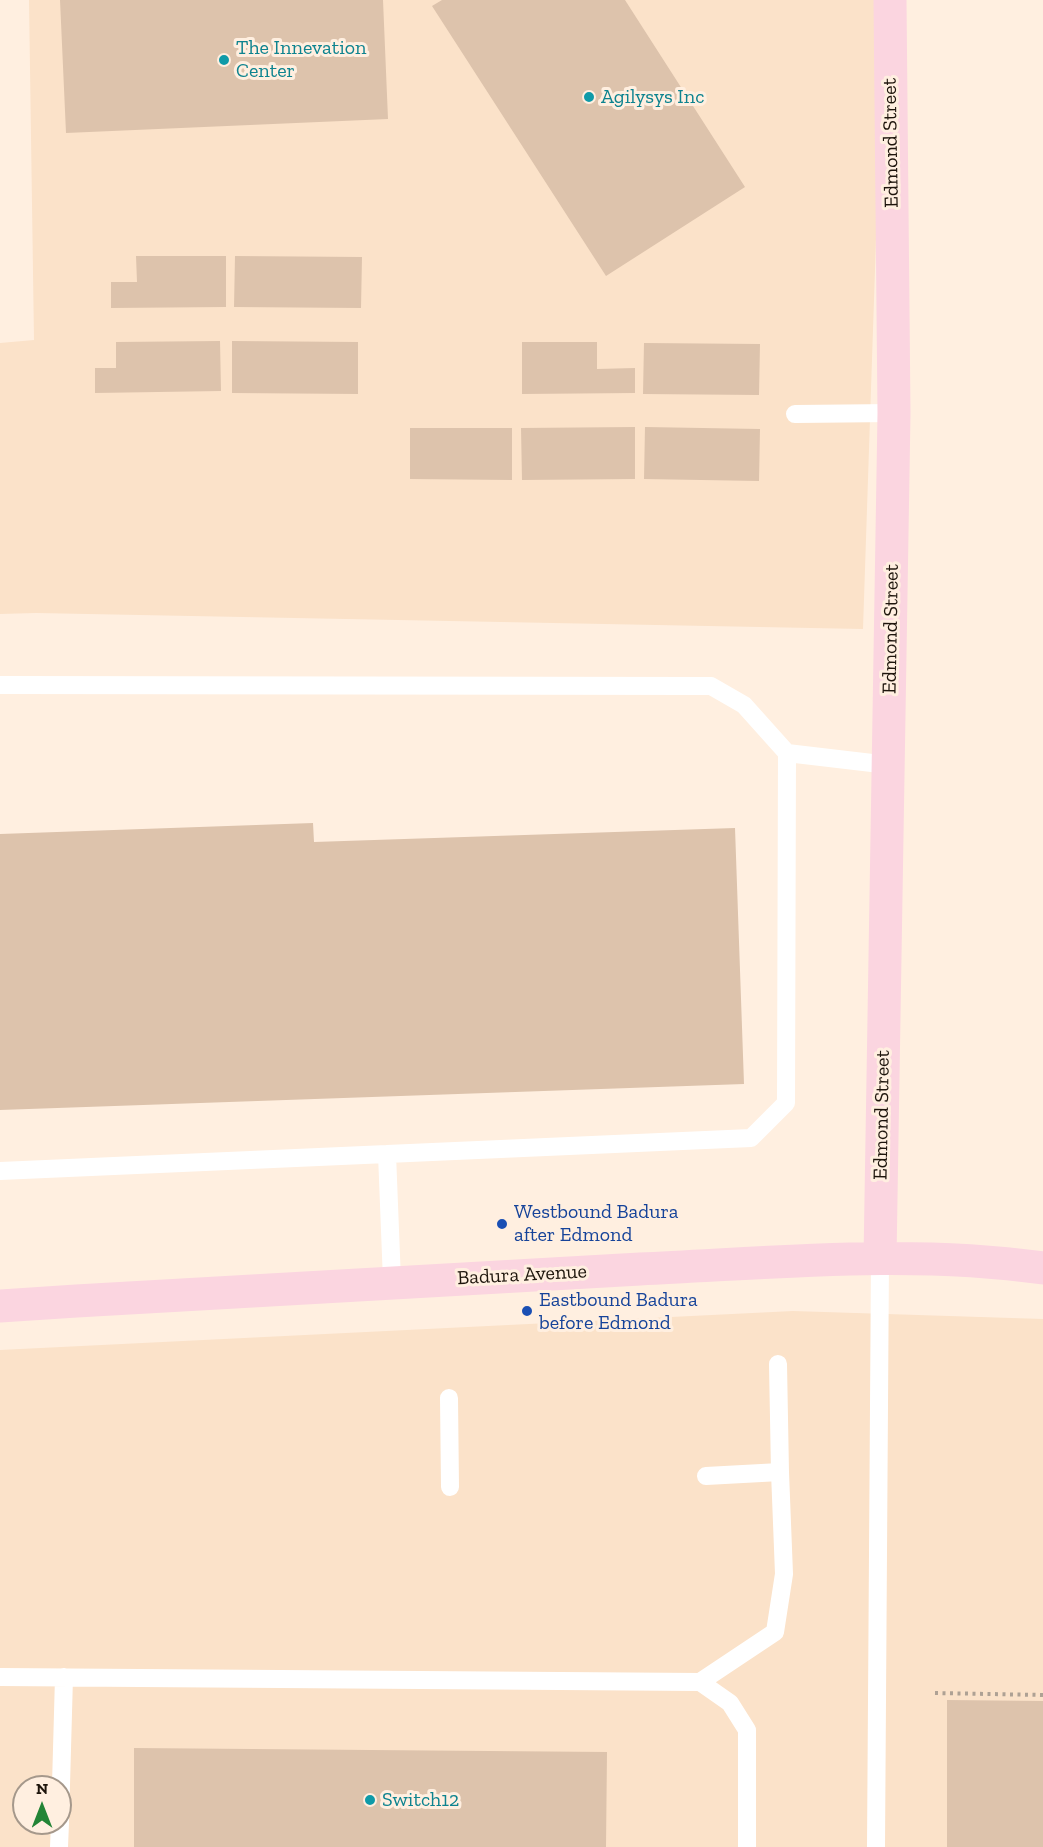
<!DOCTYPE html>
<html>
<head>
<meta charset="utf-8">
<style>
	body { margin:0 }
	#map { position:relative; width:1043px; height:1847px; overflow:hidden; background:#ffefe0; font-family:"Zilla Slab",serif }
	canvas { display:block }
	.north { position:absolute; left:12px; top:1775px; width:60px; height:60px; box-sizing:border-box; background:#ffefe0; border:2px solid #a5988b; border-radius:50%; rotate:0deg; font-size:16px; font-weight:700; line-height:24px; text-align:center; color:#1e150c }
	.north::after { content:''; display:block; margin:auto; width:21px; height:27px; background:#238436; clip-path:polygon(50% 0,100% 100%,50% 72%,0 100%) }
</style>
</head>
<body>
<div id="map">
<canvas width="1043" height="1847"></canvas>
<div class="north">N</div>
</div>
<script>
const c = document.querySelector('canvas').getContext('2d');
c.lineJoin = 'round';
function fill(path, color) {
  c.fillStyle = color;
  c.fill(path, 'evenodd');
}
function strokePath(path, color, width, dash) {
  c.strokeStyle = color;
  c.lineWidth = width;
  c.lineCap = dash ? 'butt' : 'round';
  c.setLineDash(dash || []);
  c.stroke(path);
}
function label(font, color, halo, rows, align = 'center') {
  c.font = font + ' "Zilla Slab",serif';
  c.lineWidth = 6;
  c.setLineDash([]);
  c.textBaseline = 'middle';
  c.strokeStyle = halo;
  c.fillStyle = color;
  for (const [text, x, y, turn = 0] of rows) {
    c.save();
    c.translate(x, y);
    c.rotate((+turn || 0) * Math.PI / 180);
    c.textAlign = isNaN(turn) ? turn : align;
    if (halo) c.strokeText(text, 0, 0);
    c.fillText(text, 0, 0);
    c.restore();
  }
}
const built = new Path2D(`
	M29,0h855l-21,629 -827,-16 -36,1v-271l34,-3z
	M793,1311l250,8v528h-1043v-497zM24,1787h36v36h-36z`);
const building = new Path2D(`
	M60,0h323l5,119 -322,14z
	M442,0h183l120,187 -139,89 -174,-270z
	M136,256h90v51l-115,1v-26h26z
	M235,256l127,1 -1,51 -127,-1z
	M220,341l1,50 -126,2v-25h21v-26z
	M232,341l126,1v52l-126,-1z
	M522,342h75v27l38,-1v25l-113,1z
	M644,343l116,1 -1,51 -116,-1z
	M635,427v52l-113,1 -1,-52z
	M645,427l115,2 -1,52 -115,-2z
	M410,428h102v52l-102,-1z
	M313,823l1,19 421,-14 9,256 -744,26v-276z
	M947,1700l96,1v146h-96z
	M134,1748l473,4 -1,95h-472z`);
const path = new Path2D(`
	M935,1693l108,2`);
const lane = new Path2D(`
	M795,414l99,-1
	M0,685l711,1 33,19 43,48 102,12
	M387,1154l5,127
	M0,1171l751,-33 35,-35 1,-350
	M449,1398l1,89
	M706,1476l74,-4
	M0,1677l700,5 30,21 17,27v117
	M700,1682l75,-50 9,-58 -4,-102 -2,-108
	M60,1821l4,-144
	M59,1847l1,-24
	M876,1847l4,-589`);
const secondary = new Path2D(`
	M880,1258l14,-845 -4,-413
	M0,1306c213,-14 426,-26 640,-37 134,-6 269,-20 403,-1`);
const markers = [
	[224,60,6,"#0f9aa8"],
	[589,97,6,"#0f9aa8"],
	[502,1224,6,"#1a4fb4"],
	[527,1311,6,"#1a4fb4"],
	[370,1800,6,"#0f9aa8"]
];
const cultureNames = [
	["The Innevation",236,48],
	["Center",236,71],
	["Agilysys Inc",601,97],
	["Switch12",382,1800]
];
const streetNames = [
	["Edmond Street",891,143,-91],
	["Edmond Street",891,629,-89],
	["Edmond Street",882,1115,-89],
	["Badura Avenue",522,1275,-3]
];
const transitNames = [
	["Westbound Badura",514,1212],
	["after Edmond",514,1235],
	["Eastbound Badura",539,1300],
	["before Edmond",539,1323]
];
fill(built, '#fbe2c9');
fill(building, '#ddc3ac');
strokePath(path, '#aea194', 4, [3, 4.5]);
strokePath(lane, '#fff', 18);
strokePath(secondary, '#fbd5e0', 33);
for (const [x, y, r, color] of markers) {
  const dot = new Path2D();
  dot.arc(x, y, r, 0, 2 * Math.PI);
  c.fillStyle = color;
  c.fill(dot);
  strokePath(dot, '#ffefe0', 2);
}
label('20px', '#0d838f', '#ffefe0', cultureNames, 'left');
label('20px', '#1e150c', '#ffefe0', streetNames);
label('20px', '#164399', '#ffefe0', transitNames, 'left');
</script>
</body>
</html>
